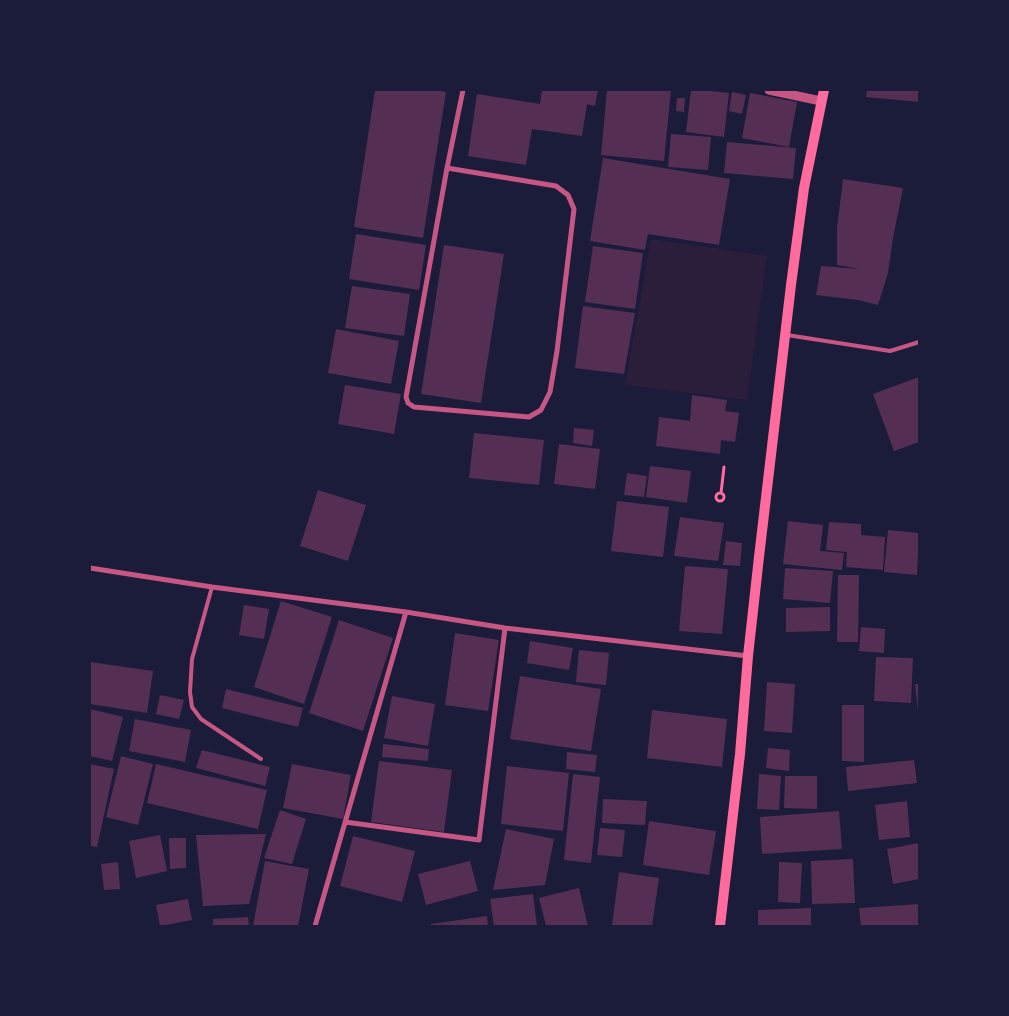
<!DOCTYPE html>
<html>
<head>
<meta charset="utf-8">
<style>
	body { margin:0 }
	#map { position:relative; width:1009px; height:1016px; overflow:hidden; background:#1b1b3a; font-family:Quicksand,sans-serif }
	canvas { display:block }
	.frame { position:absolute; inset:0; border:91px solid #1b1b3a; pointer-events:none }
</style>
</head>
<body>
<div id="map">
<canvas width="1009" height="1016"></canvas>
<div class="frame"></div>
</div>
<script>
const c = document.querySelector('canvas').getContext('2d');
c.lineJoin = 'round';
function fill(path, color) {
  c.fillStyle = color;
  c.fill(path, 'evenodd');
}
function strokePath(path, color, width, dash) {
  c.strokeStyle = color;
  c.lineWidth = width;
  c.lineCap = dash ? 'butt' : 'round';
  c.setLineDash(dash || []);
  c.stroke(path);
}
const green = new Path2D(`
	M651,239l116,17 -20,144 -122,-15z`);
const building = new Path2D(`
	M375,90h60l11,2 -23,146 -69,-11z
	M542,90h56l-3,16 -8,-2 -5,32 -50,-7 -6,36 -58,-9 9,-62 63,10z
	M607,90h64l-7,71 -63,-6z
	M691,90h10l28,3 -5,44 -38,-5z
	M867,90h52v12l-53,-5z
	M732,92l14,3 -4,19 -13,-3z
	M750,93l47,9 -8,45 -47,-9z
	M677,98h8l-1,14 -8,-1z
	M671,134l40,3 -3,33 -40,-3z
	M727,142l69,6 -3,31 -69,-6z
	M603,158l127,21 -11,66 -71,-11 -3,16 -55,-9z
	M843,179l60,9 -10,50 -5,35 -10,32 -20,-5 -42,-5 5,-29 39,3 -23,-4v-37z
	M356,234l70,11 -7,45 -70,-11z
	M444,245l60,9 -23,149 -60,-9z
	M593,246l50,7 -8,56 -50,-7z
	M352,286l58,8 -6,42 -59,-8z
	M583,306l52,7 -11,61 -49,-6z
	M336,329l63,12 -8,43 -63,-11z
	M919,377v65l-25,9 -21,-57z
	M345,385l56,9 -7,40 -56,-10z
	M692,395l35,5 -2,11 14,2 -4,29 -14,-2 -1,14 -64,-8 3,-29 31,4z
	M574,428l20,2 -2,16 -19,-3z
	M474,433l70,7 -5,45 -70,-7z
	M559,444l41,5 -5,40 -41,-5z
	M650,466l41,5 -4,32 -41,-6z
	M627,473l20,3 -3,21 -20,-2z
	M318,490l48,15 -18,56 -48,-15z
	M617,501l52,6 -6,50 -52,-6z
	M680,517l44,6 -6,38 -44,-5z
	M788,521l35,4 -3,26 24,2 -2,17 -59,-6z
	M829,522l32,2v11l24,2 -2,33 -37,-3 1,-15 -21,-2z
	M888,530l31,3 -2,42 -33,-3z
	M726,541l16,2 -2,23 -17,-1z
	M685,566l43,3 -6,65 -43,-3z
	M785,568l48,3 -3,32 -47,-4z
	M838,575h21l-1,67h-21z
	M281,601l51,16 -28,87 -50,-17z
	M244,605l25,4 -5,30 -25,-4z
	M830,607v24l-44,1v-24z
	M339,620l54,18 -30,93 -54,-18z
	M861,627l24,2 -1,24 -25,-2z
	M455,633l44,7 -11,71 -43,-6z
	M530,641l43,7 -4,22 -42,-7z
	M579,650l30,3 -3,32 -30,-3z
	M876,657l37,1 -2,45 -37,-2z
	M90,662l63,9 -6,42 -57,-9z
	M520,676l81,13 -10,62 -81,-12z
	M767,682l28,2 -3,49 -28,-2z
	M915,684h4v27h-1z
	M226,689l77,19 -5,19 -76,-19z
	M160,695l24,5 -5,19 -23,-5z
	M392,696l43,8 -7,42 -44,-8z
	M842,705h22v57l-22,-1z
	M90,709l33,8 -11,44 -22,-5z
	M652,710l75,9 -5,48 -75,-9z
	M135,719l56,11 -6,32 -56,-11z
	M383,744l46,5 -1,12 -46,-4z
	M768,748l22,2 -1,21 -23,-3z
	M202,750l68,17 -5,19 -69,-18z
	M567,752l30,3 -2,17 -29,-3z
	M121,756l32,8 -15,61 -32,-8z
	M914,760l3,23 -69,8 -2,-24z
	M379,761l73,9 -8,62 -73,-10z
	M90,764l24,5 -17,78 -7,-1z
	M156,764l111,26 -9,39 -111,-26z
	M292,764l59,11 -8,44 -60,-11z
	M507,766l62,7 -6,58 -62,-7z
	M573,774l27,3 -9,86 -27,-3z
	M759,774l22,2 -2,34 -22,-1z
	M785,776h32v33l-33,-1z
	M603,799l44,2 -2,24 -43,-2z
	M907,801l3,36 -31,3 -4,-35z
	M280,810l26,9 -14,45 -28,-6z
	M839,811l3,38 -80,5 -2,-37z
	M649,821l67,10 -7,44 -66,-10z
	M600,828l25,2 -3,27 -25,-2z
	M506,829l48,10 -9,46 -52,5z
	M266,834l-17,70 -46,2 -7,-71z
	M160,835l7,36 -31,7 -7,-37z
	M353,836l62,15 -13,51 -62,-16z
	M169,838h17v30l-16,1z
	M919,843v36l-26,5 -6,-35z
	M853,859l2,44 -43,1 -1,-43z
	M265,861l44,8 -11,57h-45z
	M470,861l8,30 -52,14 -8,-31z
	M118,862l2,27 -16,1 -3,-26z
	M779,862l23,1 -2,40 -22,-1z
	M619,872l40,6 -7,48h-31l-9,-1z
	M579,888l9,38h-42l-7,-28z
	M533,894l4,32h-43l-4,-27z
	M188,899l4,21 -32,6 -4,-21z
	M919,904v22h-58l-2,-18z
	M811,908v18h-53v-16z
	M487,916l1,10h-57v-2z
	M248,917l1,9h-36v-7z`);
const path = new Path2D(`
	M721,493l3,-26
	M716 497a4 4 0 1 1 8 0a4 4 0 1 1-8 0Z`);
const service = new Path2D(`
	M787,335l103,16 29,-9
	M212,587l-20,72 -2,33 2,15 9,12 60,40`);
const minor = new Path2D(`
	M447,168l109,18 12,9 6,14 -17,142 -7,41 -9,18 -12,7 -115,-10 -6,-4 -2,-6 41,-229 16,-78
	M90,568l122,19 194,25 99,16 243,28
	M345,822l134,18 26,-212
	M315,926l91,-314`);
const tertiary = new Path2D(`
	M769,90l52,11`);
const secondary = new Path2D(`
	M720,926l20,-172 8,-98 11,-99 32,-272 13,-97 20,-98`);
fill(green, '#2a1e3b');
fill(building, '#542f53');
strokePath(path, '#ff6b9d', 3);
strokePath(service, '#c65784', 4);
strokePath(minor, '#c65784', 5);
strokePath(tertiary, '#c65784', 9);
strokePath(secondary, '#ff6b9d', 10);
</script>
</body>
</html>
